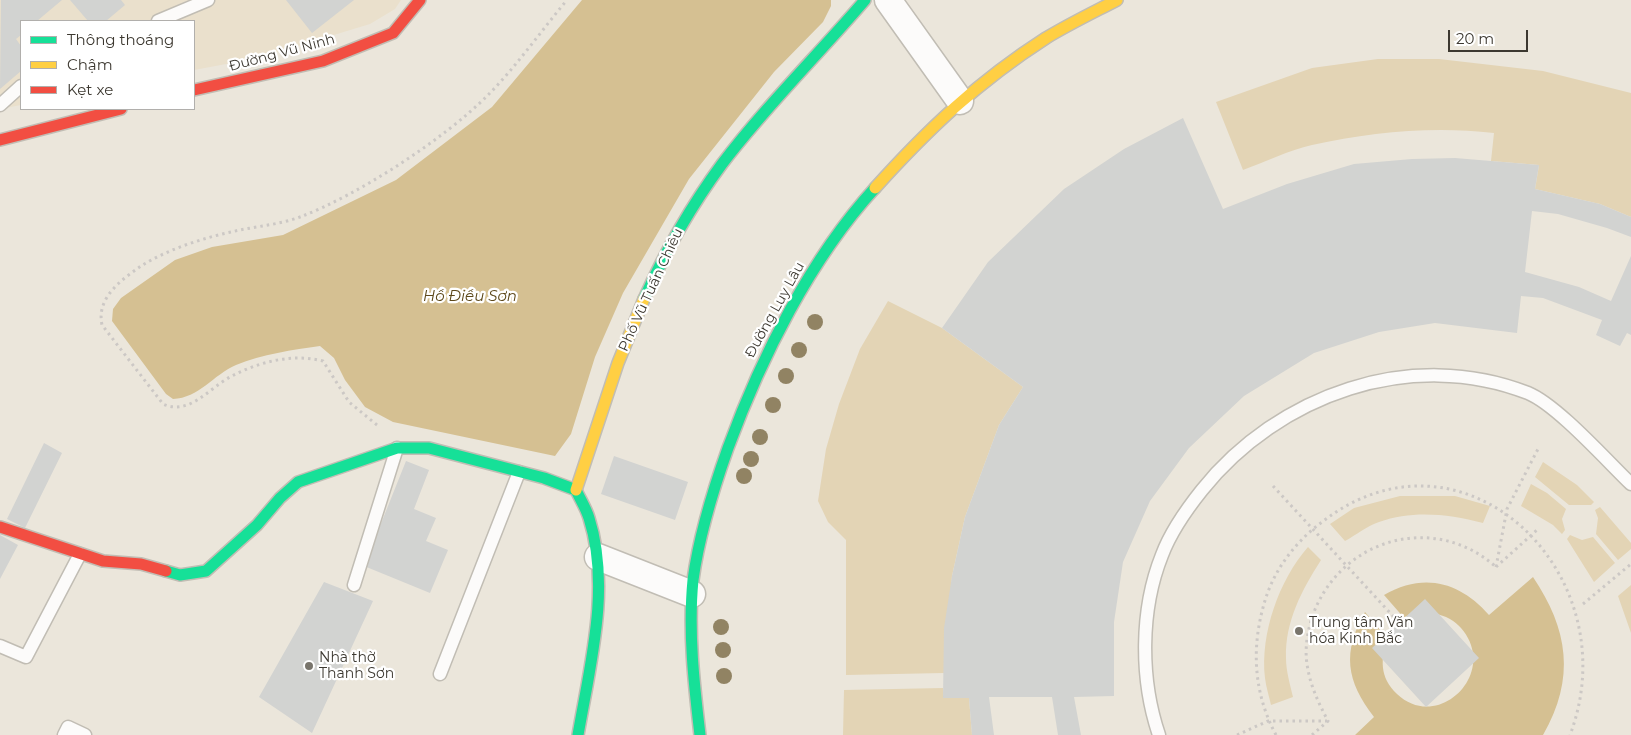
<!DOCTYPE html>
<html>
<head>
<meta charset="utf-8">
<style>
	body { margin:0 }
	#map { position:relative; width:1631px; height:735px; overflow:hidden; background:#ebe6db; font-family:Montserrat,sans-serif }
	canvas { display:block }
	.legend { position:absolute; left:20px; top:20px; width:175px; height:90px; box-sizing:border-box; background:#fff; border:1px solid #b1afac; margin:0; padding:6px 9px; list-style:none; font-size:15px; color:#3c3830 }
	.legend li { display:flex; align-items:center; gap:10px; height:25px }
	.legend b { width:25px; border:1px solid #b1afac }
	.scale { position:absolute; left:1448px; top:30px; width:80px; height:22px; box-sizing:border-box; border:2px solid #3c3830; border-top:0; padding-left:6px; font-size:15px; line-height:18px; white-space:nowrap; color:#3c3830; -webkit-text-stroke:4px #fff; paint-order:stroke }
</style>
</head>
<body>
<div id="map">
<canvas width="1631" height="735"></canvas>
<ul class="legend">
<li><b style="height:6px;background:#16e098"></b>Thông thoáng</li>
<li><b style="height:6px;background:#ffcf43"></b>Chậm</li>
<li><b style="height:6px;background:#f24e42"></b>Kẹt xe</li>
</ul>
<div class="scale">20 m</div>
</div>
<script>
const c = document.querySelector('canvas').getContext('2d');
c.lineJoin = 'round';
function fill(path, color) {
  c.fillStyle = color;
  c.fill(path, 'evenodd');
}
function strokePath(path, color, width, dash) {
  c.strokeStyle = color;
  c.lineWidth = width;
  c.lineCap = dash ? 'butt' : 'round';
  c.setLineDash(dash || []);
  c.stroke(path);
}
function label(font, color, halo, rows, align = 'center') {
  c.font = font + ' Montserrat,sans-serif';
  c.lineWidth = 4.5;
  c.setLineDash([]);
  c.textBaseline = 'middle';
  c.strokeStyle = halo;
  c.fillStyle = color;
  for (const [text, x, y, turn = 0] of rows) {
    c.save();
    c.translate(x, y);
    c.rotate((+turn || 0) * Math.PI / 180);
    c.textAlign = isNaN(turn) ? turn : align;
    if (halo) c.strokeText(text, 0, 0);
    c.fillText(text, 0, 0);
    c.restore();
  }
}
const built = new Path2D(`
	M0,0h401l-6,9 -25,15 -112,34 -64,12v-49h-173v84l-21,4z`);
const green = new Path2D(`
	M1378,59h61l104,12 88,22v124l-31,-13 -65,-15 4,-24 -48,-4 3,-28c-61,-7 -123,-1 -182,12 -23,5 -47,17 -69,25l-27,-68 96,-34z
	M888,301l54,27 81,59 -24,38 -34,92 -13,59 -8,97 -98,2v-135l-18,-18 -10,-21 8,-52 13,-45 21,-55z
	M1543,462l34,23 17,17 -3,3h-22l-34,-28z
	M1531,484l16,9 19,16 -4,10 3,11 -3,4 -9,-9 -32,-19z
	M1400,496h55l35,10 -7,17c-35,-9 -70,-13 -104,-1 -12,4 -23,13 -34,19l-15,-17 24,-16z
	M1600,507l31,36v6l-13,11 -22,-26 2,-16 -3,-8z
	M1570,535l12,5 11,-3 22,26 -21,19 -27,-43z
	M1308,547l13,13c-19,30 -36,61 -35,98 0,13 4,26 7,39l-22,8c-2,-9 -5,-18 -6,-27 -5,-44 14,-98 43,-131z
	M1631,585v48l-13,-37z
	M943,688l1,10h25l3,37h-129l1,-45z`);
const water = new Path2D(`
	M582,0h249v6l-8,16 -49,50 -85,107 -66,114 -28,64 -24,77 -16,22 -162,-34 -28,-15 -20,-27 -11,-22 -14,-12c-27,4 -58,8 -84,19 -23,10 -37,33 -63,34l-7,-5 -54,-73 1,-12 8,-11 54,-38 37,-13 71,-12 113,-55 96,-73z
	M1533,577c35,52 43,101 10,158h-188l19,-18c-28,-36 -32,-65 -9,-105l22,26c-6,21 -8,39 10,56 41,39 103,-21 64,-66 -6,-7 -16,-13 -26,-14 -9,-1 -21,3 -30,5l-21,-24c40,-23 76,-13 105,20z`);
const building = new Path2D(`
	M1,0h61l-25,21h-16v14l-5,4 5,7v25l-21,18z
	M70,0h51l4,5 -19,16h-18z
	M286,0h68l-42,33z
	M1183,118l40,91 64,-25 67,-20 58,-5 43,-1 84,7 -4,24 65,15 31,13v20l-24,-9 -49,-14 -26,-3 -7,61 54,15 32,14 20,-45v79l-4,-2 -7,13 -24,-11 6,-15 -59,-22 -22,-2 -4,37 -82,-10 -56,9 -65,21 -70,43 -55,52 -39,53 -27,61 -9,60v74l-40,1 7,38h-23l-6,-38h-63l5,38h-22l-3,-37h-26l1,-70 8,-52 13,-59 34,-92 24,-38 -81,-59 46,-66 76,-73 60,-40z
	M44,443l18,10 -37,75 -18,-9z
	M614,456l74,26 -13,38 -74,-26z
	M406,461l23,9 -15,39 22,9 -10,23 22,9 -18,43 -66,-27z
	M0,535l18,10 -18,34z
	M324,582l49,19 -61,132 -53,-36z
	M1425,599l54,59 -53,49 -54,-59z`);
const path = new Path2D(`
	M377,425l-28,-23 -26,-41c-31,-8 -65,1 -93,16 -22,12 -41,39 -67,27l-61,-79c-6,-27 19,-45 39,-59 29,-18 65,-29 99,-36 20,-4 41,-6 60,-13 58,-22 143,-77 187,-121 29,-29 54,-65 80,-96
	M1273,486l132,143
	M1496,567l11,-58 31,-60
	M1496,567l41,-37
	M1583,604l48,-40
	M1237,735l31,-14h59
	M1276,735c-22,-41 -25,-86 -12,-131 9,-33 31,-62 58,-82 141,-110 309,52 248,213
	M1312,735l16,-14c-10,-19 -18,-36 -21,-57 -3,-19 2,-42 10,-59 33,-70 121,-90 179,-38`);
const lane = new Path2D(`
	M158,21l50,-21
	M0,105l21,-19
	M354,585l43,-137
	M0,646l26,11 54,-103
	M440,674l79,-202
	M64,735l4,-8 17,8
	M1159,735c-19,-56 -19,-125 3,-180 9,-24 24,-45 40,-65 76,-95 209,-143 326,-97 29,12 78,67 103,91`);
const street = new Path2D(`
	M888,0l72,101
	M598,557l94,37`);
const fast = new Path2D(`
	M644,299c21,-47 47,-93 78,-135 44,-58 96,-109 143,-164
	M166,571l14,4 26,-4 51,-46 23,-27 18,-16 99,-34h32l115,30 32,12c4,9 10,18 13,28 22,69 1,147 -11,217
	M700,735c-6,-51 -12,-104 -7,-155 6,-45 20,-90 35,-132 33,-90 82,-189 147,-260`);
const slow = new Path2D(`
	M875,188c53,-59 104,-107 171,-150 23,-14 48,-26 71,-38
	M576,490l42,-127 26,-64`);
const jam = new Path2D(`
	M194,90l129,-29 70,-28 27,-33
	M0,140l121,-31
	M0,527l103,34 38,3 25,7`);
const trees = [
	[815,322],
	[799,350],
	[786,376],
	[773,405],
	[760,437],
	[751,459],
	[744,476],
	[721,627],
	[723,650],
	[724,676]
];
const markers = [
	[1299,631,5,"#79756c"],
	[309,666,5,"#79756c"]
];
const streetNames = [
	["Đường Vũ Ninh",282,53,-15],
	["Phố Vũ Tuấn Chiêu",651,290,-65],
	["Đường Luy Lâu",775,310,-61]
];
const poiNames = [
	["Trung tâm Văn",1309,623],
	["hóa Kinh Bắc",1309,639],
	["Nhà thờ",319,658],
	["Thanh Sơn",319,674]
];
const waterNames = [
	["Hồ Điều Sơn",470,297]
];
fill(built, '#eae0cc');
fill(green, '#e3d4b5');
fill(water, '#d5c092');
fill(building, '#d2d3d1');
strokePath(lane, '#c1bdb4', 15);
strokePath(street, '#c1bdb4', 29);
strokePath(fast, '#c1bdb4', 14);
strokePath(slow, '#c1bdb4', 14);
strokePath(jam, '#c1bdb4', 14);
strokePath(path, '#ccc8c5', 3, [2.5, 4]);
strokePath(lane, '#fcfbfa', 12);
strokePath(street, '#fcfbfa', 26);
strokePath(fast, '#16e098', 11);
strokePath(slow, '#ffcf43', 11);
strokePath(jam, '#f24e42', 11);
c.fillStyle = '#918363';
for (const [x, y] of trees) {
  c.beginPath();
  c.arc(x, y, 8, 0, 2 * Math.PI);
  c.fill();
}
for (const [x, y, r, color] of markers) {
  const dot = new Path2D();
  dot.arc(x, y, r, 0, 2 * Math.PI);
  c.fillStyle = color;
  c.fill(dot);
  strokePath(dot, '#fff', 2);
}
label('14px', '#3c3830', '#fff', streetNames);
label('14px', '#3c3830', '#fff', poiNames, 'left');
label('italic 15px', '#5d481a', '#fff', waterNames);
</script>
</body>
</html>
